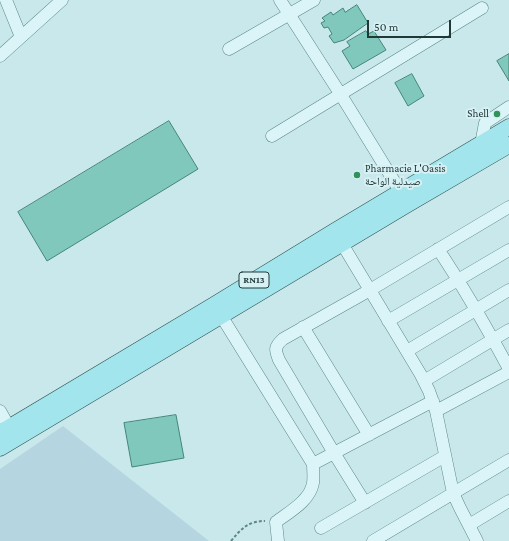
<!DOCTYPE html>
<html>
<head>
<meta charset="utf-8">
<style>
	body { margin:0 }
	#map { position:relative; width:509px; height:541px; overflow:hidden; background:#c8e8ec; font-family:"Crimson Pro",serif }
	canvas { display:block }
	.scale { position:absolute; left:367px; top:20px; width:84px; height:18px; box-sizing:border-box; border:2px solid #203836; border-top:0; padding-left:5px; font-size:12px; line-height:14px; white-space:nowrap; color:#203836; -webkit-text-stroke:3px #d7f0f4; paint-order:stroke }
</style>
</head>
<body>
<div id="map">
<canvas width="509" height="541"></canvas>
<div class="scale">50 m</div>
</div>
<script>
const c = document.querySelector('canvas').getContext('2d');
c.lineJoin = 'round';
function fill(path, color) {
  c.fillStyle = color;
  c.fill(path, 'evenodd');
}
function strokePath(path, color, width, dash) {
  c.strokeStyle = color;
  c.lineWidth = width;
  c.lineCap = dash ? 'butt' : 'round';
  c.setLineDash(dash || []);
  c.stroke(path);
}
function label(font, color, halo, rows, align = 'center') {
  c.font = font + ' "Crimson Pro","Noto Naskh Arabic",serif';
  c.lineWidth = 4;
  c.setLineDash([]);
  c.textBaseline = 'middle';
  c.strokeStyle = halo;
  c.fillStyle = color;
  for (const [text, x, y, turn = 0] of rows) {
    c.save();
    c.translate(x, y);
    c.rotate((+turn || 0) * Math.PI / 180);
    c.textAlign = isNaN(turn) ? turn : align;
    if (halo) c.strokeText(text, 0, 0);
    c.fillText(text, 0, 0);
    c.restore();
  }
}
const farmland = new Path2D(`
	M63,426l146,115h-209v-72z`);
const building = new Path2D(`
	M357,5l11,18 -24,17 -10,3 -5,-7 3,-2 -4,-7 -4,1 -3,-5 4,-2 -3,-3 9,-6 2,3 10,-7 2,4z
	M366,31l2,3 6,-3 12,19 -33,19 -11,-18 8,-5 -3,-4z
	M509,54v27l-12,-20z
	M412,74l12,22 -16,10 -13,-23z
	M169,121l29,48 -151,92 -29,-49z
	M176,415l8,43 -52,9 -8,-44z`);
const path = new Path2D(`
	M231,541c10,-12 17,-20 34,-20`);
const minor = new Path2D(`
	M6,0l15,37
	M280,0l61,95 64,104
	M229,49l85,-49
	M0,56l62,-56
	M272,136l210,-128
	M481,144l4,-21 24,-16
	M338,237l83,138 8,16 7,20 17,82 7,15 17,33
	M438,249c26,39 49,79 71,120
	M217,309l96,155c0,6 1,13 0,19 -3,18 -24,29 -37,39l2,19
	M388,321l121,-71
	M303,327l66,108
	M407,351l102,-61
	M424,381l85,-51
	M0,411l9,16 5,7
	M436,411l73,-39
	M313,464l120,-63
	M365,503l-31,-50 -55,-93c-4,-10 -5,-13 4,-21l87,-49 139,-83
	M469,525l40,-24
	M321,528l124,-72
	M373,541l136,-81`);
const major = new Path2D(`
	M0,433l214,-128 121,-74 174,-104
	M0,448l408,-244 101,-59`);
const markers = [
	[497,114,4,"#319359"],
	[357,175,4,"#319359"]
];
const shields = [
	[254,280,30]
];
const shieldNames = [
	["RN13",254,280]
];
const poiNames = [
	["Shell",489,114],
	["Pharmacie L'Oasis",365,169,"left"],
	["صيدلية الواحة",365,182,"left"]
];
fill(farmland, '#b5d6e1');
fill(building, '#80c8bc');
strokePath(building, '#458579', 1);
strokePath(minor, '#5e8785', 13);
strokePath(major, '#315551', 17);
strokePath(path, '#5e8785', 2, [3, 2]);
strokePath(minor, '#dbf4f7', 12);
strokePath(major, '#a2e5ec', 16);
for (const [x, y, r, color] of markers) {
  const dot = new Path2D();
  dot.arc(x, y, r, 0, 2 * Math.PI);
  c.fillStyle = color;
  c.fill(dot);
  strokePath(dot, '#d7f0f4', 1.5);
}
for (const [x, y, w] of shields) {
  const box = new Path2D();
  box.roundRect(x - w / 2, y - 8, w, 16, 3);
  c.fillStyle = '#d7f0f4';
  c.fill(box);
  strokePath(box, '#203836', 1);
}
label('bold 10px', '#203836', null, shieldNames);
label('11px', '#203836', '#d7f0f4', poiNames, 'right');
</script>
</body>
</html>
